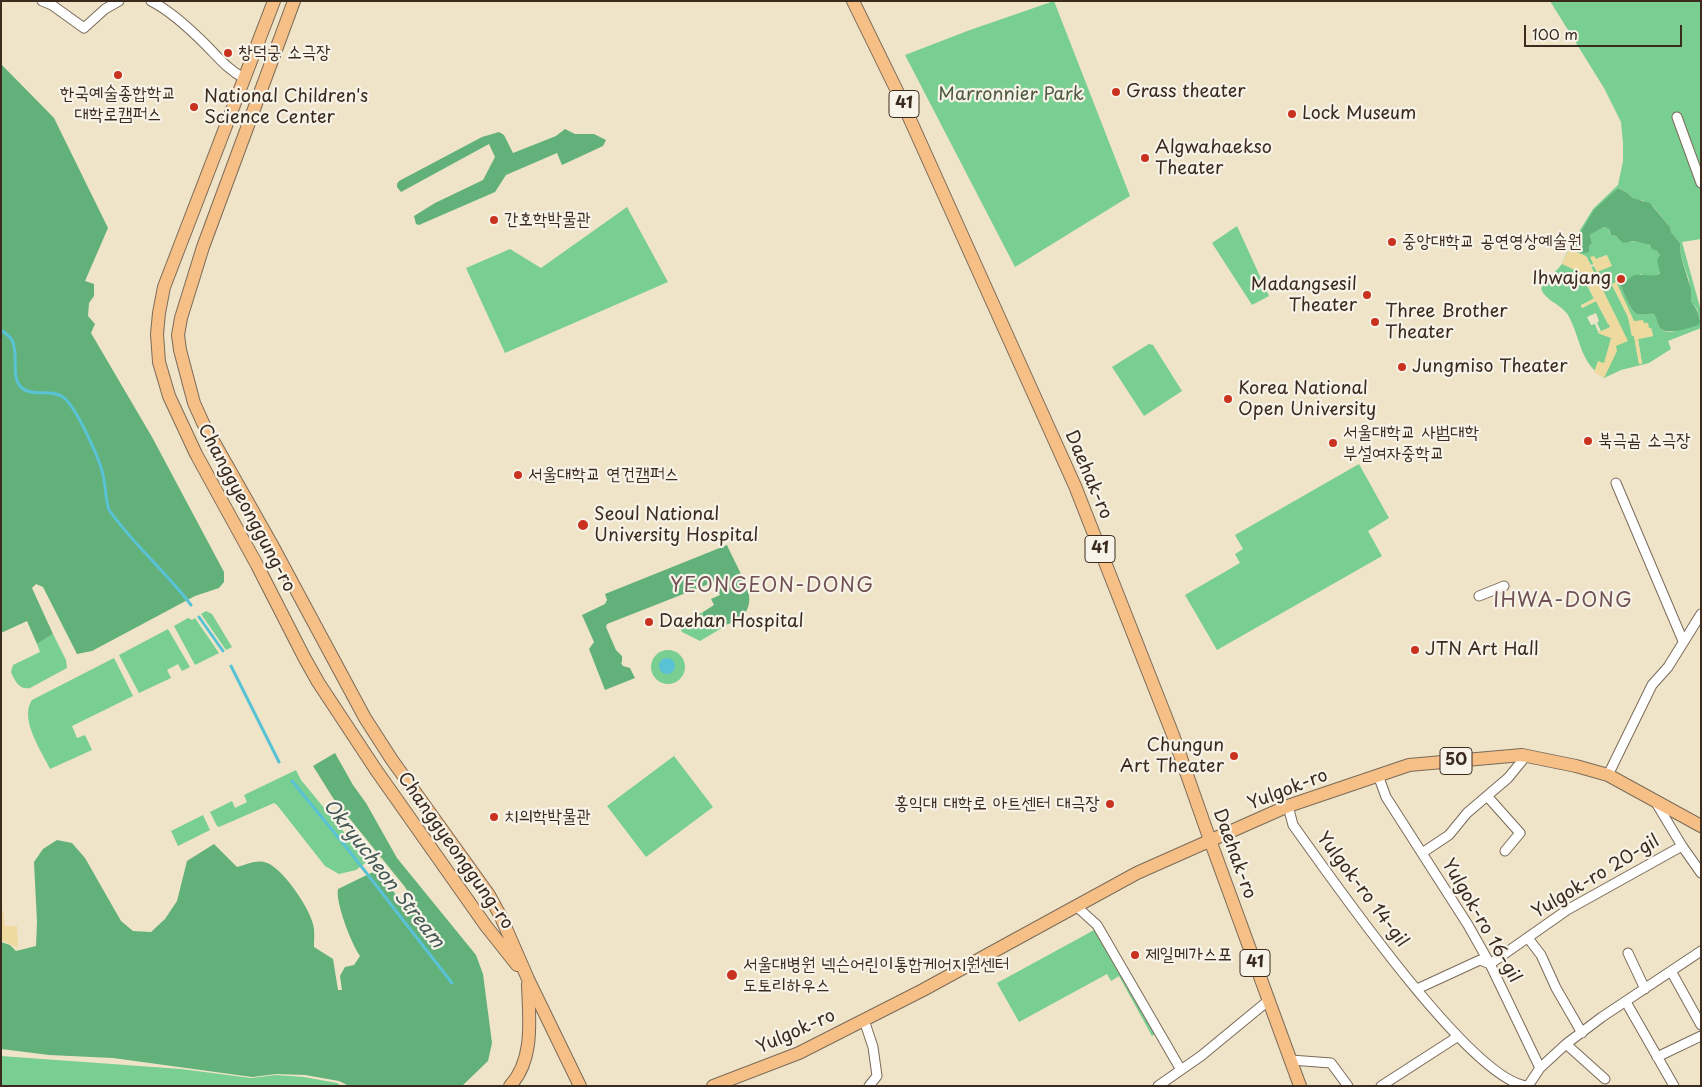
<!DOCTYPE html>
<html>
<head>
<meta charset="utf-8">
<style>
	body { margin:0 }
	#map { position:relative; width:1702px; height:1087px; overflow:hidden; background:#efe4c8; font-family:"Playpen Sans",sans-serif }
	canvas { display:block }
	.frame { position:absolute; inset:0; border:2px solid #3b2a1e; pointer-events:none }
	.scale { position:absolute; left:1524px; top:25px; width:158px; height:22px; box-sizing:border-box; border:2px solid #3b2a1e; border-top:0; padding-left:6px; font-size:15px; line-height:18px; white-space:nowrap; color:#3b2a1e; -webkit-text-stroke:4px #f7f3e8; paint-order:stroke }
</style>
</head>
<body>
<div id="map">
<canvas width="1702" height="1087"></canvas>
<div class="frame"></div>
<div class="scale">100 m</div>
</div>
<script>
const c = document.querySelector('canvas').getContext('2d');
c.lineJoin = 'round';
function fill(path, color) {
  c.fillStyle = color;
  c.fill(path, 'evenodd');
}
function strokePath(path, color, width, dash) {
  c.strokeStyle = color;
  c.lineWidth = width;
  c.lineCap = dash ? 'butt' : 'round';
  c.setLineDash(dash || []);
  c.stroke(path);
}
function label(font, color, halo, rows, align = 'center') {
  c.font = font + ' "Playpen Sans","Poor Story",sans-serif';
  c.lineWidth = 4.5;
  c.setLineDash([]);
  c.textBaseline = 'middle';
  c.strokeStyle = halo;
  c.fillStyle = color;
  for (const [text, x, y, turn = 0] of rows) {
    c.save();
    c.translate(x, y);
    c.rotate((+turn || 0) * Math.PI / 180);
    c.textAlign = isNaN(turn) ? turn : align;
    if (halo) c.strokeText(text, 0, 0);
    c.fillText(text, 0, 0);
    c.restore();
  }
}
const green = new Path2D(`
	M1054,1l76,195 -115,71 -110,-212 65,-25z
	M1550,1h151v238l-19,3 19,69v17l-33,13 3,8 -22,14 -28,7 -17,8c-25,-16 -23,-40 -36,-63 -7,-11 -24,-15 -27,-27l21,-24 7,-16 24,-39 25,-24 5,-24v-18l-2,-21 -17,-34zM1618,188l8,4 7,6 5,3 4,-1 11,6 17,21 1,5 9,11 1,14 8,23 2,16v5l6,8 3,10 -5,7c-11,0 -26,12 -35,2 -3,-4 -3,-10 -6,-14 -6,-1 -13,2 -17,0 -7,-3 -14,-23 -17,-30l21,-10 5,3 11,-2 3,-3v-17c-6,-9 -19,-16 -30,-13l-20,-8 -1,-5 -5,-2 -14,8 2,8 -3,4 -6,-18zM1607,255l-10,17 -3,-6 -3,1 26,52 -9,5 -12,-23 -14,7 -1,-3 13,-6 -13,-26 5,-17 5,9 3,-1 -3,-7 5,2zM1616,282l18,40 10,2 5,4h2l2,8 -15,3 4,24 -3,1 -5,-28h-2l-4,-19 -16,-32zM1596,313l3,8 -2,2 4,8 -3,1 -3,-8 -4,1 -4,-8z
	M627,207l41,75 -163,71 -39,-85 44,-19 31,19z
	M1237,226l32,70 -17,9 -40,-62z
	M1149,344l4,1 29,46 -38,25 -32,-49z
	M1359,464l30,54 -21,13 14,25 -165,94 -32,-55 55,-32 -5,-9 8,-5 -8,-14z
	M206,611l6,3 20,33 -6,3 -25,-36z
	M703,612l-1,6 11,7h14l-27,16 -18,-9 -3,-6 2,-2z
	M188,618l4,2 3,-2 24,35 -24,12 -21,-39z
	M168,629l22,38 -8,4 -4,-7 -11,6 4,8 -32,15 -20,-38z
	M53,634l13,26 1,8 -37,20c-11,2 -15,-7 -19,-16l2,-7 27,-13 -3,-8z
	M651 667a17 17 0 1 1 34 0a17 17 0 1 1-34 0Z
	M114,658l19,38 -61,30 5,12 8,-3 7,15 -42,19c-9,-19 -31,-50 -18,-69z
	M674,756l39,51 -67,50 -39,-51z
	M296,770l5,10 67,81 -12,9 -17,4 -14,-8 -48,-61 -3,-2 -55,24 -2,-1 -7,-14 22,-11 3,7 12,-6 -3,-7z
	M203,815l7,15 -32,16 -7,-15z
	M1096,929l59,105 -3,2 -33,-60 -8,5 -4,-7 -88,48 -22,-39z
	M1,1056l180,13 70,9 25,-3 28,2 33,6 5,3h-341z`);
const forest = new Path2D(`
	M1,64l53,54 54,110 -23,53 9,3v12l-5,7 -1,13 7,8 -4,9 61,104 72,135v10l-5,6 -24,8 -103,55 -15,3 -34,-67 -7,-3 -4,4 21,46 -16,10 -10,-23 -26,12z
	M565,129l10,5h19l12,6 -3,6 -41,19 -5,-12 -51,22 -11,17 -76,33 -3,-1 -2,-8 21,-13 48,-23 12,-23 -6,-13 -88,48 -4,-5v-3l2,-3 83,-44 17,-5 5,3 9,18 43,-17z
	M1618,188l8,4 7,6 17,5 20,24 1,5 9,11 1,14 10,32v12c5,7 8,12 9,21l-2,3c-9,3 -30,10 -37,4 -4,-4 -4,-11 -7,-15 -6,-1 -13,2 -17,0 -7,-3 -14,-23 -17,-30l3,-3c6,-1 7,-4 12,-6 5,-1 15,1 22,0l3,-2 -3,-13 3,-5 -3,-4 -5,-2 -2,-4 -16,-4 -11,2 -7,-7 -5,-1 -2,-6 -5,-2 -14,8 2,8 -3,4v5c-7,3 -14,0 -16,-7l21,-35z
	M727,545c6,14 19,36 22,50 5,33 -49,40 -46,17l11,-7 -3,-6 9,-4 -6,-13 -107,42 -1,3 10,23 6,6v6l-1,1 2,3 7,2 5,10 -30,12 -16,-41 5,-7 -12,-27 23,-11 2,-4 -2,-6z
	M335,753l18,32 13,18 31,55 79,97 7,19 9,69 -4,18 -26,25h-113l-10,-5 -34,-6 -29,-1 -24,3 -139,-19 -64,-3 -48,-6v-107l9,3 6,6 20,-5 1,-24 -3,-60 9,-13 14,-9 15,3 13,15 36,63 12,10 18,1 14,-13 12,-18 10,-40 27,-17 23,23c8,-2 19,-7 27,-5 17,3 45,45 49,62 2,7 1,15 1,23l19,12 5,31h4l-2,-14 5,-9 9,-2 6,-9c-8,-11 -25,-54 -22,-67l37,-18 26,29 12,1 -8,-14 -72,-89 -20,-32z`);
const sand = new Path2D(`
	M1569,249l17,7 42,85 -12,5 1,5 -13,27 -10,-6 4,-11 6,2 7,-25 -14,-5 13,-6 -14,-26 -14,7 -1,-2 13,-8 -13,-25 -19,-9z
	M1607,255l5,11 -15,6 -7,-15 4,-1 2,3z
	M1616,282l18,39 9,-1 1,3h4l1,5h2l2,8 -15,3 4,25h-3l-5,-28h-2l-4,-19 -16,-33z
	M1,910h2l2,16h12l1,22 -17,-8z`);
const water = new Path2D(`
	M659 666a8 8 0 1 1 16 0a8 8 0 1 1-16 0Z`);
const stream = new Path2D(`
	M1,330c4,3 9,6 11,10 7,13 -1,35 8,46 10,12 31,2 43,11 13,9 37,63 40,78 3,12 2,23 6,35 24,34 57,62 82,95
	M199,617l24,34
	M231,666l48,96
	M292,781l55,67 105,135`);
const minor = new Path2D(`
	M42,1l10,4 32,23 21,-19 14,-8
	M151,1c20,10 39,28 55,44 12,12 22,25 38,33
	M1677,117l24,66
	M1616,483l67,158
	M1479,596l25,-10
	M1378,775l8,22 82,128 22,39 50,104
	M1608,775l44,-90 16,-18 33,-53
	M1487,796l33,37 -15,18
	M1655,801l27,45 19,27
	M1288,806l5,19c37,51 177,255 234,261
	M1422,853l27,-18 18,-22 41,-35 18,-22
	M1076,906l21,19 84,145
	M1528,938l13,17 15,33 26,45
	M1628,953l17,36
	M1671,971l30,54
	M1417,989l63,-29 10,4 77,-54 115,-64
	M1626,1002l48,84
	M864,1020l9,27 4,29 -8,10
	M1566,1044l39,35
	M1657,1057l44,-21
	M1291,1060l40,3 17,23
	M1158,1086l43,-30 68,-56
	M1381,1086l76,-49
	M1528,1086l12,-18 26,-24 36,-27 99,-66`);
const primary = new Path2D(`
	M274,1l-110,286 -5,26 -2,21 2,28 10,34 27,58 61,111 47,92 14,25 58,88 110,156 31,39
	M294,1l-91,246 -22,71 -3,17 2,15 14,53 9,20 69,122 93,173 27,42 97,135 12,22 27,62 52,107
	M853,1l46,94 176,391 98,249 37,105 90,246
	M510,1086c25,-27 19,-68 18,-102
	M713,1086l86,-33 124,-63 214,-117 151,-67 121,-41 113,-10 54,11 32,9 93,51`);
const markers = [
	[228,53,5,"#c8321e"],
	[118,75,5,"#c8321e"],
	[1116,92,5,"#c8321e"],
	[194,107,5,"#c8321e"],
	[1292,114,5,"#c8321e"],
	[1145,158,5,"#c8321e"],
	[494,220,5,"#c8321e"],
	[1392,242,5,"#c8321e"],
	[1621,279,5,"#c8321e"],
	[1367,295,5,"#c8321e"],
	[1375,322,5,"#c8321e"],
	[1402,367,5,"#c8321e"],
	[1228,399,5,"#c8321e"],
	[1588,441,5,"#c8321e"],
	[1333,443,5,"#c8321e"],
	[518,475,5,"#c8321e"],
	[583,525,6,"#c8321e"],
	[649,622,5,"#c8321e"],
	[1415,650,5,"#c8321e"],
	[1234,756,5,"#c8321e"],
	[1110,804,5,"#c8321e"],
	[494,817,5,"#c8321e"],
	[1135,955,5,"#c8321e"],
	[732,975,6,"#c8321e"]
];
const shields = [
	[904,104,30],
	[1100,549,30],
	[1456,761,32],
	[1255,963,30]
];
const shieldNames = [
	["41",904,104],
	["41",1100,549],
	["50",1456,761],
	["41",1255,963]
];
const poiNames = [
	["창덕궁 소극장",238,53],
	["Grass theater",1126,92],
	["한국예술종합학교",118,94,"center"],
	["대학로캠퍼스",118,115,"center"],
	["National Children's",204,97],
	["Science Center",204,118],
	["Lock Museum",1302,114],
	["Algwahaekso",1155,148],
	["Theater",1155,169],
	["간호학박물관",504,220],
	["중앙대학교 공연영상예술원",1402,242],
	["Ihwajang",1611,279,"right"],
	["Madangsesil",1357,285,"right"],
	["Theater",1357,306,"right"],
	["Three Brother",1385,312],
	["Theater",1385,333],
	["Jungmiso Theater",1412,367],
	["Korea National",1238,389],
	["Open University",1238,410],
	["서울대학교 사범대학",1343,433],
	["부설여자중학교",1343,454],
	["북극곰 소극장",1598,441],
	["서울대학교 연건캠퍼스",528,475],
	["Seoul National",594,515],
	["University Hospital",594,536],
	["Daehan Hospital",659,622],
	["JTN Art Hall",1425,650],
	["Chungun",1224,746,"right"],
	["Art Theater",1224,767,"right"],
	["홍익대 대학로 아트센터 대극장",1100,804,"right"],
	["치의학박물관",504,817],
	["제일메가스포",1145,955],
	["서울대병원 넥슨어린이통합케어지원센터",743,965],
	["도토리하우스",743,986]
];
const parkNames = [
	["Marronnier Park",1011,95]
];
const streetNames = [
	["Daehak-ro",1088,475,67],
	["Changgyeonggung-ro",246,508,62],
	["Yulgok-ro",1288,790,-21],
	["Changgyeonggung-ro",455,851,55],
	["Daehak-ro",1234,854,70],
	["Yulgok-ro 20-gil",1596,877,-31],
	["Yulgok-ro 14-gil",1362,890,53],
	["Yulgok-ro 16-gil",1481,921,60],
	["Yulgok-ro",796,1032,-24]
];
const waterNames = [
	["Okryucheon Stream",383,874,52]
];
const quarterNames = [
	["YEONGEON-DONG",772,586],
	["IHWA-DONG",1563,601]
];
fill(green, '#79ce91');
fill(forest, '#62b17b');
fill(sand, '#eeda9e');
fill(water, '#59c2d5');
strokePath(stream, '#59c2d5', 3);
strokePath(minor, '#7a6b5a', 11);
strokePath(primary, '#7a6b5a', 14);
strokePath(minor, '#fff', 9);
strokePath(primary, '#f5bf86', 12);
for (const [x, y, r, color] of markers) {
  const dot = new Path2D();
  dot.arc(x, y, r, 0, 2 * Math.PI);
  c.fillStyle = color;
  c.fill(dot);
  strokePath(dot, '#f7f3e8', 2);
}
for (const [x, y, w] of shields) {
  const box = new Path2D();
  box.roundRect(x - w / 2, y - 13.5, w, 27, 4);
  c.fillStyle = '#f7f3e8';
  c.fill(box);
  strokePath(box, '#3b2a1e', 1);
}
label('bold 16px', '#3b2a1e', null, shieldNames);
label('18px', '#3b2a1e', '#f7f3e8', poiNames, 'left');
label('18px', '#4e5b40', '#f7f3e8', parkNames);
label('18px', '#3b2a1e', '#f7f3e8', streetNames);
label('italic 19px', '#445855', '#f7f3e8', waterNames);
c.letterSpacing = '1px';
label('20px', '#705052', '#f7f3e8', quarterNames);
c.letterSpacing = '0px';
</script>
</body>
</html>
